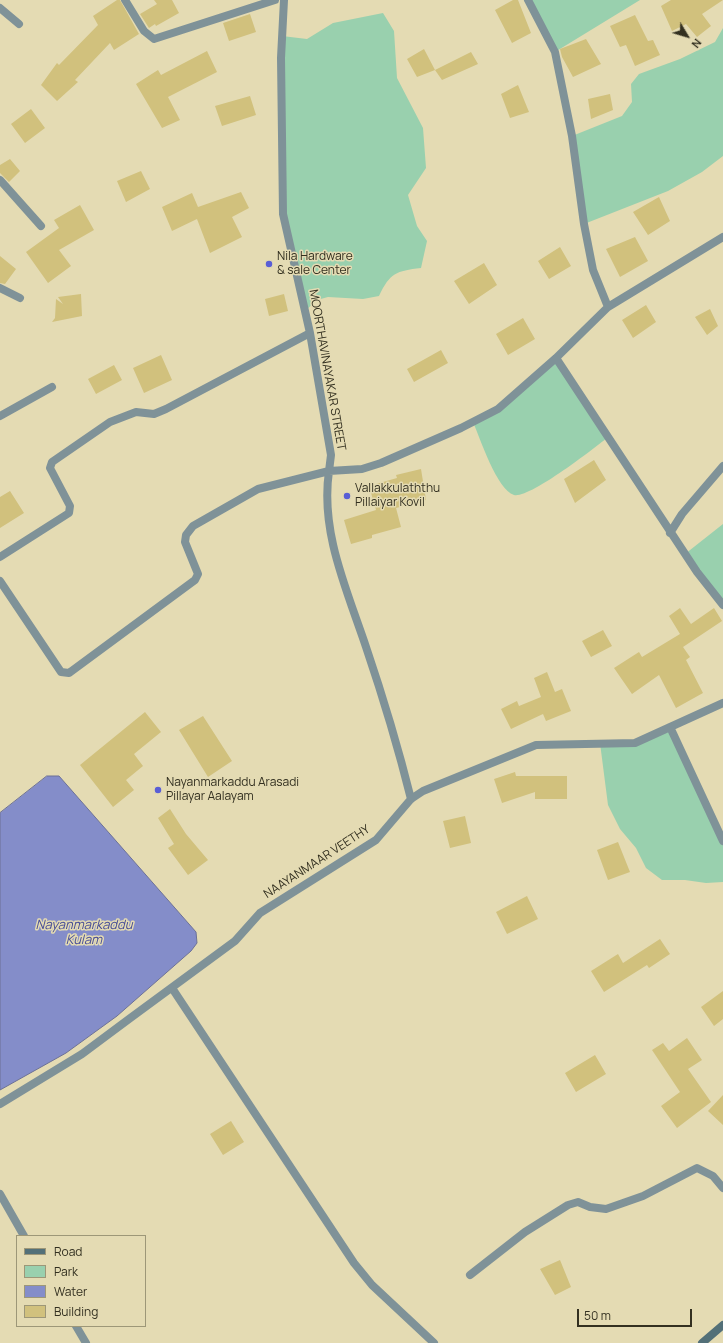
<!DOCTYPE html>
<html>
<head>
<meta charset="utf-8">
<style>
	body { margin:0 }
	#map { position:relative; width:723px; height:1343px; overflow:hidden; background:#e4dbb3; font-family:Manrope,sans-serif }
	canvas { display:block }
	.legend { position:absolute; left:16px; top:1235px; width:130px; height:92px; box-sizing:border-box; background:#e4dbb3; border:1px solid #9d9778; margin:0; padding:5px 7px; list-style:none; font-size:12px; color:#333020 }
	.legend li { display:flex; align-items:center; gap:8px; height:20px }
	.legend b { width:20px; border:1px solid #9d9778 }
	.north { position:absolute; left:667px; top:16px; width:40px; height:40px; -webkit-text-stroke:3px #e4dbb3; paint-order:stroke; rotate:128deg; font-size:11px; font-weight:700; line-height:16px; text-align:center; color:#333020 }
	.north::after { content:''; display:block; margin:auto; width:14px; height:18px; background:#333020; clip-path:polygon(50% 0,100% 100%,50% 72%,0 100%) }
	.scale { position:absolute; left:577px; top:1309px; width:115px; height:18px; box-sizing:border-box; border:2px solid #333020; border-top:0; padding-left:5px; font-size:12px; line-height:14px; white-space:nowrap; color:#333020; -webkit-text-stroke:3px #e4dbb3; paint-order:stroke }
</style>
</head>
<body>
<div id="map">
<canvas width="723" height="1343"></canvas>
<ul class="legend">
<li><b style="height:5px;background:#537078"></b>Road</li>
<li><b style="height:11px;background:#99d0ae"></b>Park</li>
<li><b style="height:11px;background:#848dc9"></b>Water</li>
<li><b style="height:11px;background:#d1c17d"></b>Building</li>
</ul>
<div class="north">N</div>
<div class="scale">50 m</div>
</div>
<script>
const c = document.querySelector('canvas').getContext('2d');
c.lineJoin = 'round';
function fill(path, color) {
  c.fillStyle = color;
  c.fill(path, 'evenodd');
}
function strokePath(path, color, width, dash) {
  c.strokeStyle = color;
  c.lineWidth = width;
  c.lineCap = dash ? 'butt' : 'round';
  c.setLineDash(dash || []);
  c.stroke(path);
}
function label(font, color, halo, rows, align = 'center') {
  c.font = font + ' Manrope,sans-serif';
  c.lineWidth = 3;
  c.setLineDash([]);
  c.textBaseline = 'middle';
  c.strokeStyle = halo;
  c.fillStyle = color;
  for (const [text, x, y, turn = 0] of rows) {
    c.save();
    c.translate(x, y);
    c.rotate((+turn || 0) * Math.PI / 180);
    c.textAlign = isNaN(turn) ? turn : align;
    if (halo) c.strokeText(text, 0, 0);
    c.fillText(text, 0, 0);
    c.restore();
  }
}
const green = new Path2D(`
	M531,0h109l-85,52z
	M383,13l11,18 3,47 26,50 3,40 -18,27 9,31 10,15 -6,27c-25,3 -31,5 -42,28l-16,3 -35,-2 -11,3 -12,11 -22,-97 -1,-178 25,3 26,-16z
	M723,28v128l-21,16 -34,19 -84,33 -12,-88 50,-20 10,-14 -1,-18 8,-10 41,-15 35,-17z
	M556,358l51,80c-14,11 -78,61 -93,57 -17,-5 -34,-57 -41,-73l25,-13z
	M723,524v77l-38,-47z
	M670,727l53,114v41l-17,1 -21,-3h-23l-16,-12 -10,-20 -16,-19 -12,-24 -8,-62h35z`);
const water = new Path2D(`
	M47,776h12l137,156 1,11 -6,8 -74,65 -51,37 -66,37v-277z`);
const building = new Path2D(`
	M117,0h3l19,34 -25,16 -4,-7 -35,37 3,2 -21,19 -16,-16 16,-22 2,2 39,-40 -5,-9z
	M154,0h18l7,13 -23,13 -1,-2 -6,4 -9,-14 17,-10z
	M513,0h5l13,33 -19,10 -17,-33z
	M671,0h52l-21,14 9,12 -14,11 -11,-13 -14,7 -11,-25z
	M250,14l6,18 -27,9 -6,-18z
	M635,15l13,26 5,-1 7,15 -25,11 -9,-21 -6,2 -10,-21z
	M586,39l15,25 -28,13 -11,-20 -2,-8z
	M424,49l11,21 -18,7 -10,-18z
	M207,51l10,21 -49,25 12,23 -18,8 -26,-44 22,-14 3,5z
	M471,52l7,12 -36,16 -7,-10z
	M518,85l11,27 -19,6 -9,-24z
	M610,94l3,16 -22,9 -3,-20z
	M250,96l6,19 -34,11 -7,-20z
	M31,109l14,19 -20,15 -14,-19z
	M10,159l10,12 -11,11 -9,-9v-8z
	M141,171l9,18 -24,13 -9,-21z
	M241,192l8,16 -17,9 10,20 -32,16 -13,-34 -25,12 -10,-24 30,-14 6,14z
	M659,197l11,24 -22,14 -15,-23z
	M80,205l14,25 -35,20 12,16 -23,17 -22,-31 33,-24 -5,-8z
	M635,237l13,24 -28,16 -14,-28z
	M560,247l11,19 -22,13 -11,-18z
	M0,256l16,13 -11,15 -5,-1z
	M484,263l13,22 -28,19 -15,-23z
	M81,294l1,22 -30,6 3,-4 1,-19 7,5 -5,-7z
	M284,294l4,17 -19,5 -4,-17z
	M646,305l10,17 -23,16 -11,-18z
	M710,309l8,17 -11,9 -12,-18z
	M523,318l12,21 -27,16 -12,-21z
	M441,350l7,13 -34,19 -7,-13z
	M161,355l11,25 -28,13 -11,-25z
	M114,365l8,15 -26,14 -8,-15z
	M594,460l12,20 -31,23 -11,-24z
	M421,469l5,31 -30,8 5,19 -29,8v3l-21,6 -7,-24 32,-10 -7,-24 28,-8 -1,-3z
	M10,491l14,22 -24,15v-31z
	M680,608l11,16 23,-16 8,13 -39,26 7,10 -4,3 17,33 -27,15 -17,-33 -27,19 -18,-26 25,-16 3,5 38,-23 -11,-18z
	M603,630l9,16 -21,11 -9,-16z
	M547,672l8,20 7,-3 9,22 -25,10 -3,-7 -32,15 -10,-20 16,-8 2,5 22,-9 -7,-19z
	M145,712l16,20 -27,22 9,12 -17,14 8,10 -21,17 -33,-42z
	M203,716l29,45 -24,16 -29,-47z
	M515,772l1,4h51v23h-32v-7l-33,11 -8,-24z
	M170,809l16,25 22,26 -20,15 -20,-27 6,-4 -16,-26z
	M465,816l6,27 -21,5 -7,-27z
	M618,842l12,30 -22,8 -11,-30z
	M527,896l11,23 -31,15 -11,-22z
	M660,939l10,15 -21,14 -2,-3 -43,27 -13,-21 27,-17 5,9z
	M723,991v28l-9,7 -13,-19z
	M687,1038l15,22 -14,9 23,33 -34,26 -16,-22 19,-14 -28,-42 11,-7 6,8z
	M595,1055l11,19 -30,18 -11,-19z
	M723,1095v30l-15,-14z
	M231,1121l13,21 -21,13 -13,-21z
	M560,1260l11,27 -16,8 -15,-26z`);
const street = new Path2D(`
	M125,0l19,31 10,8 121,-39
	M284,0l-3,58 2,156 27,119 21,122 -2,16 33,-2 19,-6 80,-35 37,-19 58,-51 52,-51 115,-70
	M528,0l27,52 17,84 12,88 9,46 15,37
	M0,8l19,16
	M0,180l41,46
	M0,288l20,10
	M556,358l141,214 26,33
	M0,416l52,-29
	M670,533l12,-19 41,-48
	M0,557l69,-44 1,-7 -20,-38 2,-6 58,-40 26,-10 18,2 12,-5 144,-76
	M0,581l61,91 8,1 126,-93 3,-6 -13,-32 1,-7 7,-9 65,-37 71,-18c-9,61 18,119 37,176 17,50 32,100 45,152
	M670,727l53,114
	M172,988l182,275 18,22 62,58
	M0,1104l82,-50 47,-35 106,-78 25,-28 116,-73 35,-41 12,-8 113,-46 99,-2 88,-40
	M0,1194l24,42
	M470,1275l55,-43 43,-27 10,-3 12,5 16,2 37,-13 54,-28 16,8 10,12
	M76,1326l10,17`);
const secondary = new Path2D(`
	M702,1343l21,-18`);
const markers = [
	[269,264,4,"#595ed5"],
	[347,496,4,"#595ed5"],
	[158,790,4,"#595ed5"]
];
const poiNames = [
	["Nila Hardware",277,257],
	["& sale Center",277,271],
	["Vallakkulaththu",355,489],
	["Pillaiyar Kovil",355,503],
	["Nayanmarkaddu Arasadi",166,783],
	["Pillayar Aalayam",166,797]
];
const streetNames = [
	["MOORTHAVINAYAKAR STREET",327,370,80],
	["NAAYANMAAR VEETHY",317,862,-33]
];
const waterNames = [
	["Nayanmarkaddu",84,925],
	["Kulam",84,940]
];
fill(green, '#99d0ae');
fill(water, '#848dc9');
strokePath(water, '#6c7196', 1);
fill(building, '#d1c17d');
strokePath(street, '#7f9298', 8);
strokePath(secondary, '#537078', 8);
for (const [x, y, r, color] of markers) {
  const dot = new Path2D();
  dot.arc(x, y, r, 0, 2 * Math.PI);
  c.fillStyle = color;
  c.fill(dot);
  strokePath(dot, '#e4dbb3', 1.5);
}
label('12px', '#333020', '#e4dbb3', poiNames, 'left');
label('12px', '#333020', '#e4dbb3', streetNames);
label('italic 13px', '#474d97', '#e4dbb3', waterNames);
</script>
</body>
</html>
